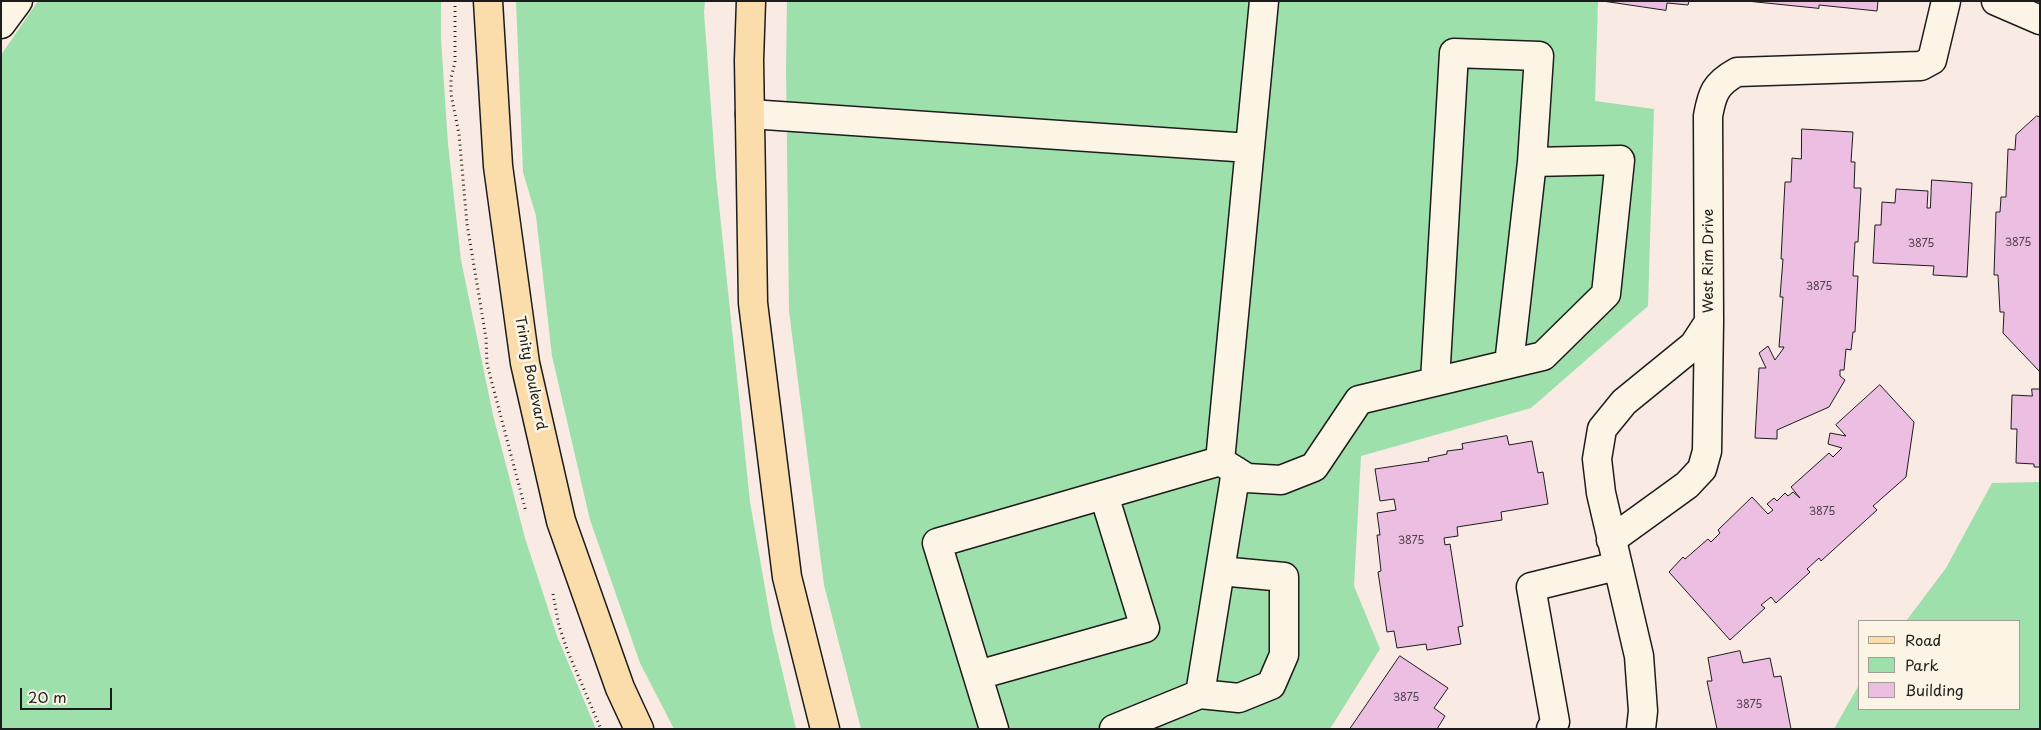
<!DOCTYPE html>
<html>
<head>
<meta charset="utf-8">
<style>
	body { margin:0 }
	#map { position:relative; width:2041px; height:730px; overflow:hidden; background:#f9eae4; font-family:"Playpen Sans",sans-serif }
	canvas { display:block }
	.frame { position:absolute; inset:0; border:2px solid #1c1c1c; pointer-events:none }
	.legend { position:absolute; left:1858px; top:620px; width:162px; height:90px; box-sizing:border-box; background:#fcf5e5; border:1px solid #a29e95; margin:0; padding:6px 9px; list-style:none; font-size:15px; color:#1c1c1c }
	.legend li { display:flex; align-items:center; gap:10px; height:25px }
	.legend b { width:25px; border:1px solid #a29e95 }
	.scale { position:absolute; left:20px; top:688px; width:92px; height:22px; box-sizing:border-box; border:2px solid #1c1c1c; border-top:0; padding-left:6px; font-size:15px; line-height:18px; white-space:nowrap; color:#1c1c1c; -webkit-text-stroke:4px #fcf5e5; paint-order:stroke }
</style>
</head>
<body>
<div id="map">
<canvas width="2041" height="730"></canvas>
<div class="frame"></div>
<ul class="legend">
<li><b style="height:6px;background:#faddab"></b>Road</li>
<li><b style="height:14px;background:#9de0ab"></b>Park</li>
<li><b style="height:14px;background:#ecbee2"></b>Building</li>
</ul>
<div class="scale">20 m</div>
</div>
<script>
const c = document.querySelector('canvas').getContext('2d');
c.lineJoin = 'round';
function fill(path, color) {
  c.fillStyle = color;
  c.fill(path, 'evenodd');
}
function strokePath(path, color, width, dash) {
  c.strokeStyle = color;
  c.lineWidth = width;
  c.lineCap = dash ? 'butt' : 'round';
  c.setLineDash(dash || []);
  c.stroke(path);
}
function label(font, color, halo, rows, align = 'center') {
  c.font = font + ' "Playpen Sans",sans-serif';
  c.lineWidth = 5;
  c.setLineDash([]);
  c.textBaseline = 'middle';
  c.strokeStyle = halo;
  c.fillStyle = color;
  for (const [text, x, y, turn = 0] of rows) {
    c.save();
    c.translate(x, y);
    c.rotate((+turn || 0) * Math.PI / 180);
    c.textAlign = isNaN(turn) ? turn : align;
    if (halo) c.strokeText(text, 0, 0);
    c.fillText(text, 0, 0);
    c.restore();
  }
}
const green = new Path2D(`
	M38,1h403v38l7,105 13,116 32,155 32,123 32,98 39,93h-595v-674z
	M516,1h189l-1,11 12,164 34,326 22,126 24,101h-122l-34,-66 -50,-143 -38,-164 -16,-140 -13,-44z
	M787,1h811l-3,100 59,8 -6,197 -117,102 -170,48 -7,130 26,63 -50,80h-469l-37,-144 -35,-274 -3,-243z
	M2040,482v247h-206l26,-46v26h160v-88h-114l40,-53 46,-85z`);
const building = new Path2D(`
	M1603,1h86l-1,4 -21,-2 -1,7z
	M1747,1h131l-1,10 -58,-6v3z
	M2037,116l3,1v255l-37,-39 1,-21h-4l-2,-37h-4l2,-63h4l1,-15h5l2,-48 7,1 1,-15z
	M1802,129l51,3 -2,30h4l-1,26h7l-3,54h-3l-2,34h5l-3,56h-2l-2,18 -5,-1 -2,21h-4v6l5,4 -16,27 -52,23v9l-22,-1 4,-70h7l-7,-15 9,-7 7,14 8,-11 1,-2h-5l4,-50h-3l3,-38h-2l4,-77h6l1,-24 9,1z
	M1932,180l40,3 -5,94 -34,-2 1,-9 -61,-3 2,-38h6l1,-23 13,1 1,-14 32,2 -1,17h3z
	M1880,385l34,37 -8,55 -33,29 4,4 -56,51 -2,-3 -12,11 3,3 -34,31 -5,-6 -10,8 4,3 -35,32 -61,-68 14,-15 2,2 23,-20 3,3 9,-9 -2,-3 34,-33 16,17 5,-4 -6,-6 7,-6 3,3 8,-8 3,3 5,-4 7,6 -9,-11 38,-34 4,4 9,-9 -14,-4 2,-11 16,3 -10,-11z
	M2032,389h8v78h-6v-3l-18,-1 1,-34h-6l1,-34 20,1z
	M1507,436l2,9 23,-4 6,32 5,-1 5,32 -47,8 1,8 -45,7 1,9 -14,2 1,7 5,-1 13,82 -5,1 3,17 -34,6 -1,-6 -29,4 -3,-17 -7,1 -9,-60 3,-1 -4,-36h3l-3,-22 19,-3 -2,-11 -14,2 -5,-32 54,-8 -1,-3 19,-4v-3l16,-2 -1,-5z
	M1740,651l3,12 27,-5 4,19 7,-1 10,53h-74l-10,-48h5l-4,-23z
	M1400,656l48,32 -14,20 11,8 -8,13h-87z`);
const path = new Path2D(`
	M455,1v61l-4,16v16l8,40 8,90 19,114 1,26 39,148
	M553,594l6,32 9,26 33,77`);
const minor = new Path2D(`
	M1264,1l-44,460 27,17 34,2 33,-13 45,-67 184,-44 63,-62 14,-134 -88,2 7,-106 -85,-3 -19,328
	M1996,1l44,19
	M1,24l17,-23
	M750,114l500,34
	M1509,364l23,-202
	M1611,540l76,-55 15,-16 5,-18 2,-129
	M1220,571l64,6v78l-13,30 -32,13 -39,-4 36,-223
	M978,675l167,-47 -41,-133
	M994,729l-57,-186 283,-82
	M1114,729l86,-35
	M1551,729l4,-7 -24,-135 86,-21
	M1641,729l2,-18 -4,-55 -38,-163 -4,-34 5,-30 22,-27 70,-57 15,-23 -1,-206c4,-22 7,-32 29,-44l184,-6 11,-6 14,-59`);
const major = new Path2D(`
	M488,1l10,165 27,197 36,158 59,167 19,41
	M751,1l-2,59 4,243 34,274 38,152`);
const numberNames = [
	["3875",2018,243],
	["3875",1921,244],
	["3875",1819,287],
	["3875",1822,512],
	["3875",1411,541],
	["3875",1406,698],
	["3875",1749,705]
];
const streetNames = [
	["West Rim Drive",1709,261,-90],
	["Trinity Boulevard",530,373,79]
];
fill(green, '#9de0ab');
fill(building, '#ecbee2');
strokePath(building, '#1c1c1c', 1);
strokePath(minor, '#1c1c1c', 31);
strokePath(major, '#1c1c1c', 31);
strokePath(path, '#1c1c1c', 3, [1, 4]);
strokePath(minor, '#fcf5e5', 28);
strokePath(major, '#faddab', 28);
label('11px', '#50444e', null, numberNames);
label('14px', '#1c1c1c', '#fcf5e5', streetNames);
</script>
</body>
</html>
